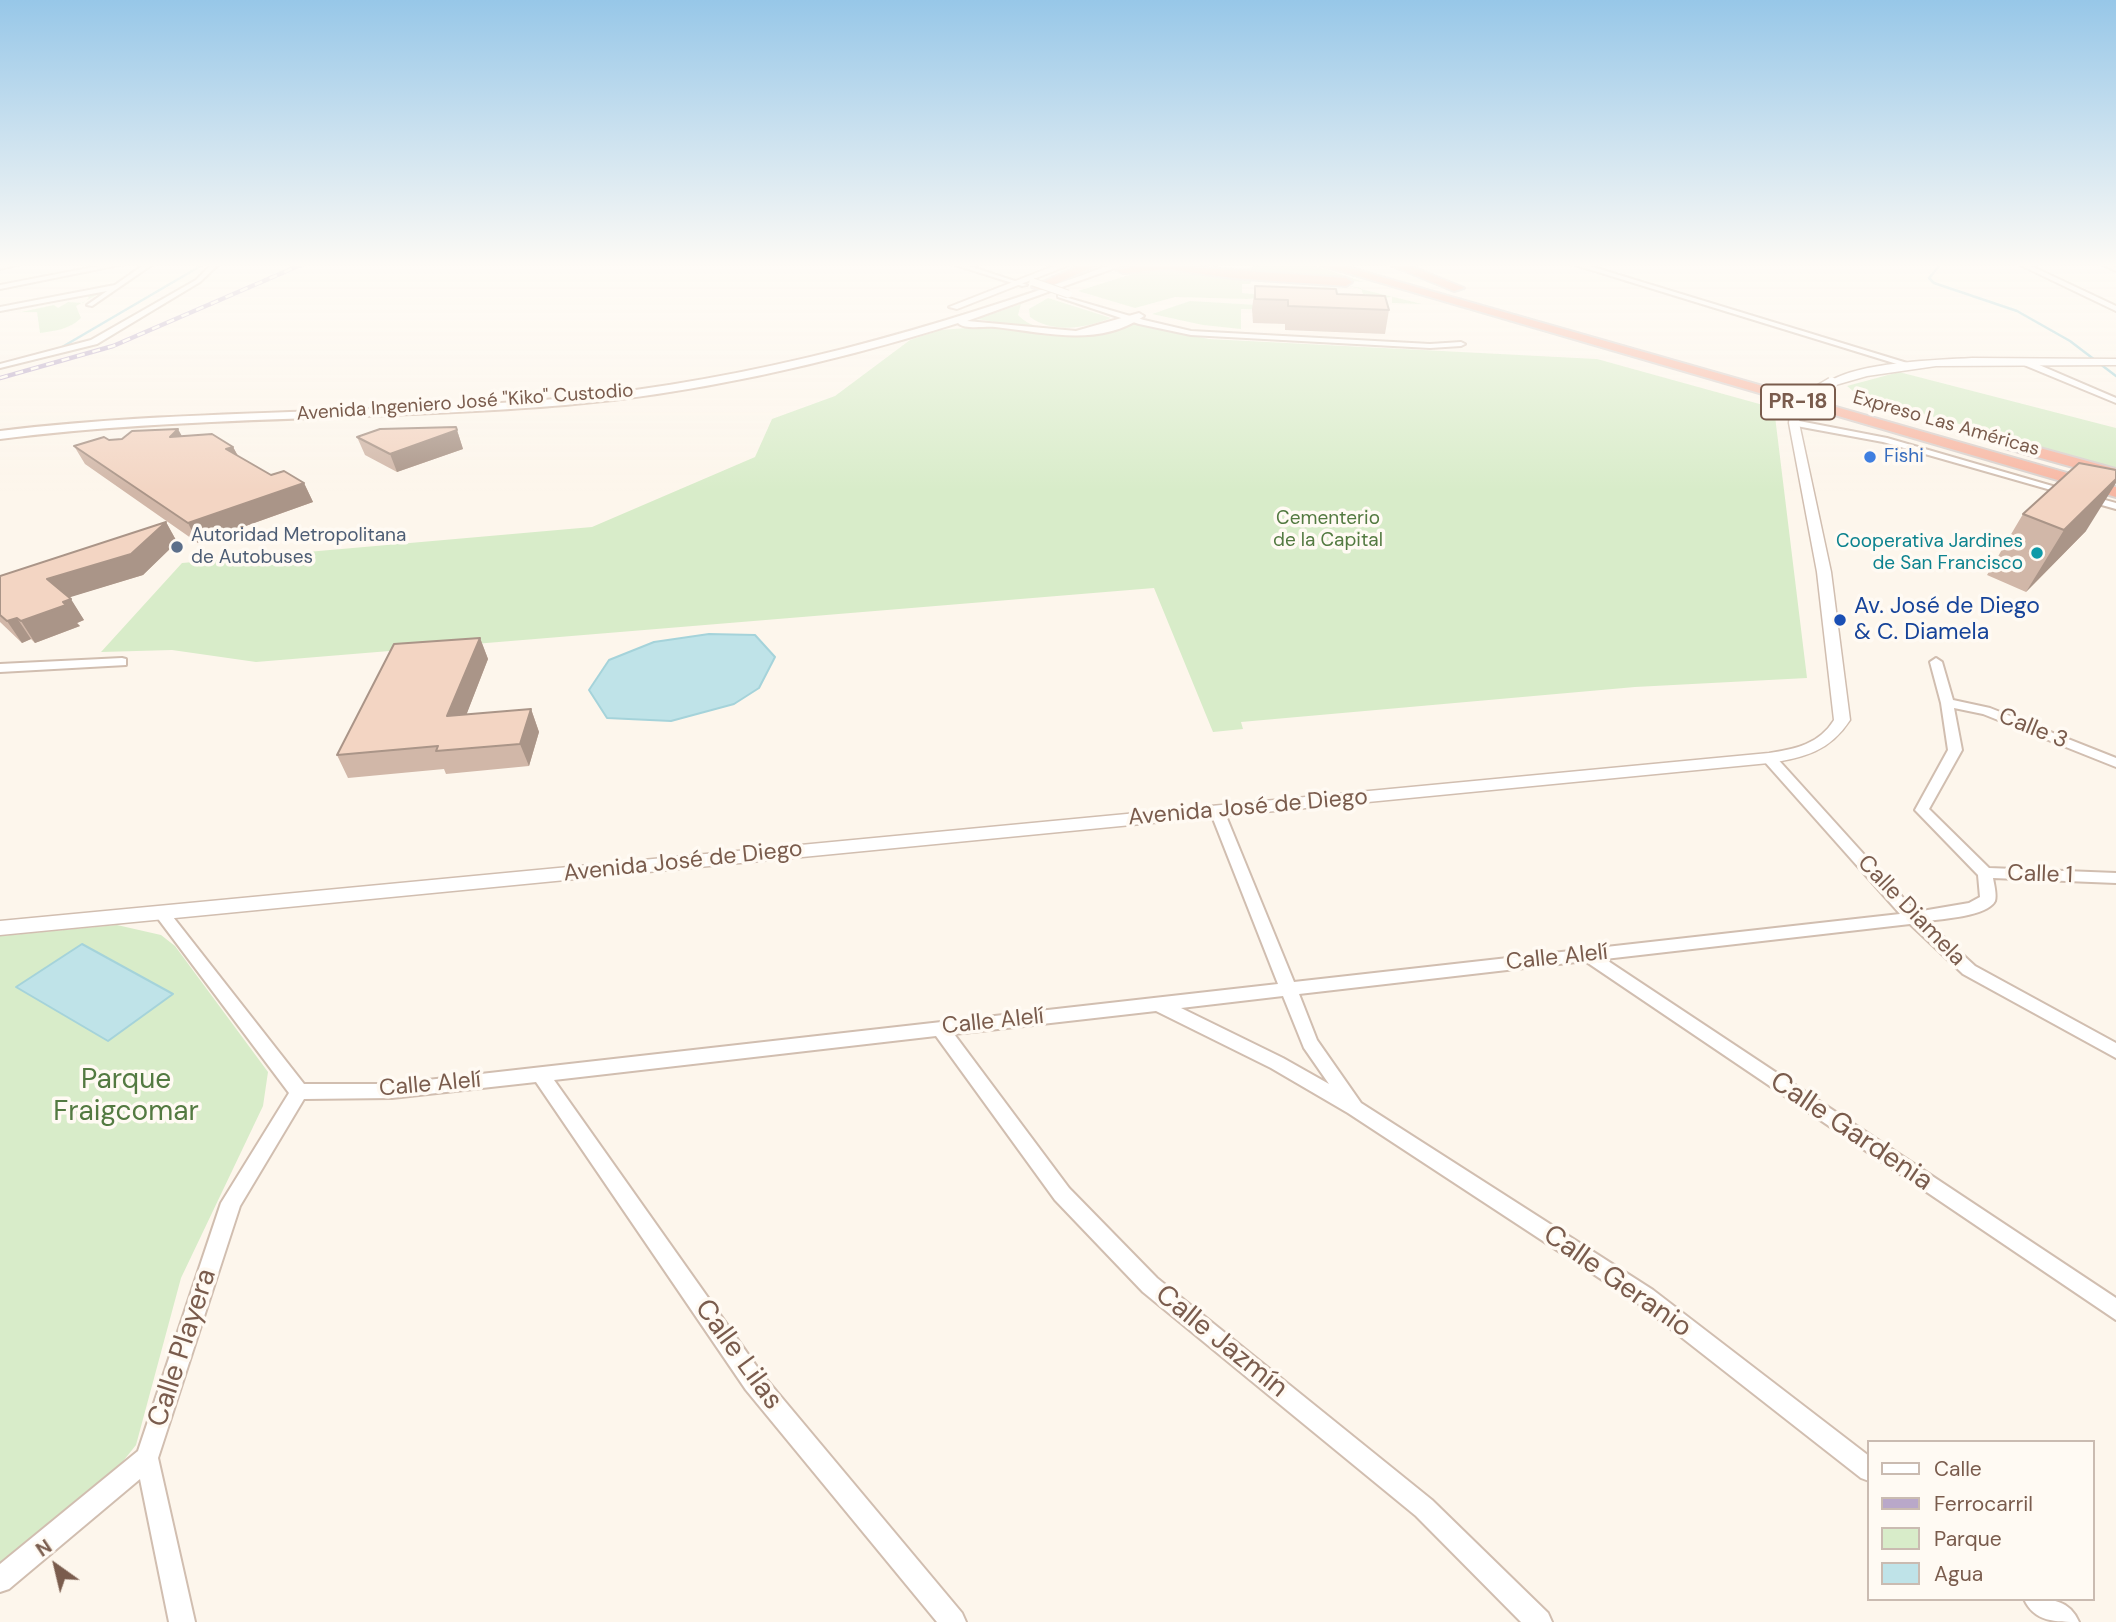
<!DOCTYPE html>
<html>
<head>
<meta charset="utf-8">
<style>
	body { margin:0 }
	#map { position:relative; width:2116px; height:1622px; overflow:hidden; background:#fdf6ec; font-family:"DM Sans",sans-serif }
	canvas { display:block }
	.legend { position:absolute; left:1867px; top:1440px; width:228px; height:161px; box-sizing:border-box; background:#fffaf3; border:2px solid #cabbb1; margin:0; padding:9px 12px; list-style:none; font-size:21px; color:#7a5c4d }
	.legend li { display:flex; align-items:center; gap:14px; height:35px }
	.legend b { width:35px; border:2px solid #cabbb1 }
	.north { position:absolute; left:21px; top:1531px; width:70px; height:70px; -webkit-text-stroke:5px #fffaf3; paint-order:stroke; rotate:326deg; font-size:19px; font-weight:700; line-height:28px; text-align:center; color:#7a5c4d }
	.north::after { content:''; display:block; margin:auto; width:24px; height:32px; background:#7a5c4d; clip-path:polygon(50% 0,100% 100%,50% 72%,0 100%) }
</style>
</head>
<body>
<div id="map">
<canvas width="2116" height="1622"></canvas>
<ul class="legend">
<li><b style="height:9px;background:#fff"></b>Calle</li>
<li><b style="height:9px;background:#b9a8c9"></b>Ferrocarril</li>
<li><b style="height:19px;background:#d8ecc9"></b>Parque</li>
<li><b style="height:19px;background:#bfe3e8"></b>Agua</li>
</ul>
<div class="north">N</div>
</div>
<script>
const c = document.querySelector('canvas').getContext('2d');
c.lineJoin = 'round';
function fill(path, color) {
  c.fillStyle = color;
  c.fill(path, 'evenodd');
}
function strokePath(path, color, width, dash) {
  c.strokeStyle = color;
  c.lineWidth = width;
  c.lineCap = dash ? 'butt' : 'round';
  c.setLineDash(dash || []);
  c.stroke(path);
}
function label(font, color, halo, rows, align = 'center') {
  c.font = font + ' "DM Sans",sans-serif';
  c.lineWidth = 7;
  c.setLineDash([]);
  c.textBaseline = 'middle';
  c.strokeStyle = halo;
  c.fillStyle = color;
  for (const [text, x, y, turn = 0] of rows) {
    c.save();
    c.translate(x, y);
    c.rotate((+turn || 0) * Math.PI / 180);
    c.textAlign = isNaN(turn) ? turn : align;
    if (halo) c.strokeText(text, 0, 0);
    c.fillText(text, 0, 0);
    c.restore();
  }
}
const green = new Path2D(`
	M1139,264h46l50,7 32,-7h43l54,18 -143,-9 -54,-8 -31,1z
	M1145,270h24l70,10 97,3 86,21 -30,-1v-6l-23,2v-4l-6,-1 -2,-6 -23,-4 -87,-3 -1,3h-8v9l35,3 -30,3 -72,-2 -40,11 -57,-17z
	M102,292l-26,14 5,12c-11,11 -26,13 -41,15l-3,-21h-16l33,-7 4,3 10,-6 15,1 6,-5 -3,-3z
	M1048,298l63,20c-26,10 -57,16 -81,-1l-1,-8z
	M1190,301l85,5v4l-34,-1v20l-38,-4 -51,-11z
	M1021,304l-3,11c15,17 45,16 66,14l-36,2 -71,-12z
	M1129,323l80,16 388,20 177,49 33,270 -172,9 -394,35 2,7 -30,3 -59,-144 -898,74 -84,-12 -71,2 81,-89 410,-36 163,-70 17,-38 63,-23 75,-56 30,-10 53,-4 76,10z
	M1899,372l217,56v40l-257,-72 -12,-10z
	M117,925l44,10 14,11 93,126 -5,34 -82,172 -45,167 -20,25 -116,96v-630z`);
const water = new Path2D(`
	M709,634l46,1 20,22 -16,31 -25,16 -63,17 -64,-3 -18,-28 20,-30 45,-18z
	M82,944l91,50 -65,47 -92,-54z`);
const stream = new Path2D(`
	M1941,264l-12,14 5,5 83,28 53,30 46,35
	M57,350l147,-86`);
const minor = new Path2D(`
	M19,264l-19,5v-4z
	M109,264h15l-124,25v-4z
	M145,264h8l-61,42 -5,-1 20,-14 -107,20v-4l115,-22z
	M212,264h7l-19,18 -103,62 -97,24v-4l91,-24 105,-60z
	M952,264h11l64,21 -5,1z
	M1572,264h11l334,102 -7,2z
	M2018,264h9l89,42v5z
	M2102,264l14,3v4l-13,-6z
	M1058,295l86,25 47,11 239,13 31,-2 4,2 -4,2 -31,2 -239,-13 -52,-11 -81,-27z
	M2024,361h6l86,37v5l-92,-38z
	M1794,420l93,18 186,54 -8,2 -182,-52 -92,-17v-4z
	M2087,495l29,8v6l-32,-9v-4z
	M122,658l4,1v6l-126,7v-8z
	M1936,658l6,4 11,38 37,8 126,50v9l-133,-53 -29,-6 8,42 -33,59 60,59 127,5v10l-123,-5c1,6 4,17 2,23 -7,15 -53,18 -69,20l49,45 141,77v15l-153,-84 -53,-50 -305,35 511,339v22l-531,-359 -286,33 18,46 44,63 292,187 216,166v25l-8,-3 -222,-174 -291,-191 -77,-45 -115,-57 -202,23 115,154 88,90 275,222 116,113 4,9h-31l-105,-106 -273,-224 -88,-92 -119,-164 -382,44 208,294 200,239 4,9h-29l-191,-232 -210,-308 -144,16 -88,1 -64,107 -82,252 37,164h-26l-29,-143 -131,110 -9,3v-28l138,-113 83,-248 68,-110 -133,-177 -3,-4 3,-4h10l138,176h88l886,-100 -68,-173 7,-5 7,5 70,171 606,-68 -136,-153 -2,-3 7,-4 5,1 142,157 53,-9 11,-6 -2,-22 -63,-65 33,-60 -7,-47 -11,-41zM1283,996l21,52 25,36 -46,-26 -102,-50z
	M2024,1599c23,0 44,-2 55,23 -23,0 -45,0 -55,-23z`);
const tertiary = new Path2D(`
	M1972,358l144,1v6l-180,1 -69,10 -35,10 -5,-3c30,-21 109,-23 145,-25z
	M1795,411l5,3 -1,9 32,149 19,148c-20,31 -46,38 -81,43l-1769,172v-14l1769,-168c27,-4 50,-9 65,-33l-17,-148 -28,-149 1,-9z`);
const secondary = new Path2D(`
	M1059,264h13l-115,45 -8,-2z
	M1113,264h13l-159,57 109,10 63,-18 5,3c-45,32 -100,16 -149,11 -11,-1 -30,3 -37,-4 -127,40 -259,70 -393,82 -188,16 -377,10 -565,34v-8c189,-23 378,-16 567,-33 188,-18 369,-69 546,-134z`);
const motorway = new Path2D(`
	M1083,264h16l-57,26 -10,-3z
	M1147,264l199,14 6,4 -6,4 -113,-8 -66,-9 -44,4 -6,-3z
	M1317,264h19l780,223v10z
	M1388,264h17l59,24 -10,3z
	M2011,440l105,29v10l-111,-31 -2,-3z`);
const rail = new Path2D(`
	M0,378l113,-32 190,-82`);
const minorBridge = new Path2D(`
	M1033,282l35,12`);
const tertiaryBridge = new Path2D(`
	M1795,414l15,-18 22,-13`);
const wall = new Path2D(`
	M1255,286l82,8 52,16 -4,24 -100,-4v-6l-32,-1 -1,-14z
	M456,427l7,22 -66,23 -32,-17 -8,-18z
	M182,436l51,11 5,9 33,19 33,8 9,19 -115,41 -113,-79 -11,-18z
	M2023,514l63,17 -60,61 -39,-17z
	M166,522l11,20 -34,33 -74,22 15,23 -7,3 3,3 -45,17 -4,-4 -9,4 -22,-21v-46z
	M480,638l8,21 -22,56 65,-6 8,23 -10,34 -83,8 -2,-5 -96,9 -11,-23z`);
const shadedWall = new Path2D(`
	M456,427l7,22 -66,23 -7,-18z
	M178,429l10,18 -18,-10z
	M233,447l10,18 -17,-16z
	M2116,479v4l-30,48 -60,61 38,-62z
	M304,483l9,19 -115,41 -10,-20z
	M166,522l11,20 -34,33 -82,25 -14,-21z
	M71,599l13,21 -7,3 3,3 -45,17 -14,-22z
	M17,618l14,21 -9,4 -15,-22z
	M480,638l8,21 -31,80 -10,-23z
	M531,709l8,23 -10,34 -9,-22z`);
const building = new Path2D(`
	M1255,286l81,3 1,5 48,2 4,14 -101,-4v-6l-33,-1z
	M456,427l1,3 -67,24 -33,-17 23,-8z
	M178,429l-8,8 42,-3 21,13 -7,2 45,26 13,-4 20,12 -116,40 -114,-77 30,-9 5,3 13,-1 10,-8z
	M2079,463l37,7v9l-52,51 -41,-16z
	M166,522l-35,32 -84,25 24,20 -8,3 3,3 -45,16 -4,-3 -10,3 -7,-6v-39z
	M480,638l-33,78 84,-7 -11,35 -84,7 2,-5 -101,9 57,-111z`);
const markers = [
	[1870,457,7,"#3f7fe0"],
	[177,547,7,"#5c6f8a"],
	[2037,553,7,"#0f9aa8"],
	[1840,620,7,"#1a4fb4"]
];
const farStreetnames = [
	["Avenida Ingeniero José \"Kiko\" Custodio",465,403,-4],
	["Expreso Las Américas",1946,424,16]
];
const farShopnames = [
	["Fishi",1884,457]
];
const farParknames = [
	["Cementerio",1328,519],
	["de la Capital",1328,541]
];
const farServicenames = [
	["Autoridad Metropolitana",191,536],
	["de Autobuses",191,558]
];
const farCulturenames = [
	["Cooperativa Jardines",2023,542],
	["de San Francisco",2023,564]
];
const shields = [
	[1798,402,74]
];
const shieldNames = [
	["PR-18",1798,402]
];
const transitNames = [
	["Av. José de Diego",1854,607],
	["& C. Diamela",1854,633]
];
const streetNames = [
	["Calle 3",2033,729,22],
	["Avenida José de Diego",1248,808,-5],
	["Avenida José de Diego",683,862,-6],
	["Calle 1",2040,875,2],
	["Calle Diamela",1911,911,46],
	["Calle Alelí",1557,958,-6],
	["Calle Alelí",993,1022,-6],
	["Calle Alelí",430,1085,-5]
];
const nearParknames = [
	["Parque",126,1081],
	["Fraigcomar",126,1113]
];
const nearStreetnames = [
	["Calle Gardenia",1851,1132,34],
	["Calle Geranio",1617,1282,35],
	["Calle Jazmín",1221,1342,39],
	["Calle Playera",183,1348,-72],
	["Calle Lilas",738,1355,54]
];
fill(green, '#d8ecc9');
fill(water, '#bfe3e8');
strokePath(water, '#a5d3da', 2);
strokePath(stream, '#a5d3da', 2.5);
strokePath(minor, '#d1beb0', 4);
strokePath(tertiary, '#d1beb0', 3);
strokePath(secondary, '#d6c0b0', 4);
strokePath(motorway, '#dad1cd', 4);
fill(minor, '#fff');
fill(tertiary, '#fff');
fill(secondary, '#fff');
fill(motorway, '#f7b7a3');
strokePath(rail, '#b9a8c9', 4.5);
strokePath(rail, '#fffaf3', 2.5, [8]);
strokePath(minorBridge, '#d1beb0', 9, []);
strokePath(tertiaryBridge, '#d1beb0', 14, []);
strokePath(minorBridge, '#fff', 7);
strokePath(tertiaryBridge, '#fff', 11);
fill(wall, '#d1b7a8');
fill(shadedWall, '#aa9588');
fill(building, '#f3d5c3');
strokePath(building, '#aa9588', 2);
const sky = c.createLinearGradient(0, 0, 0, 491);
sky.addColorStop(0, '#97c7e8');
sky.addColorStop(0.54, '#fefbf6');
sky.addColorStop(1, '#fefbf600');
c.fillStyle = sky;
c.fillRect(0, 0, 2116, 491);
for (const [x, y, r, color] of markers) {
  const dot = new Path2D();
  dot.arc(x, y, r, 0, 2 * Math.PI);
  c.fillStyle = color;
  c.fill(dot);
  strokePath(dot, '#fffaf3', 2.5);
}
label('19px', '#7a5c4d', '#fffaf3', farStreetnames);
label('19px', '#366cbe', '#fffaf3', farShopnames, 'left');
label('19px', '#537a41', '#fffaf3', farParknames);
label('19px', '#4e5e75', '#fffaf3', farServicenames, 'left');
label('19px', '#0d838f', '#fffaf3', farCulturenames, 'right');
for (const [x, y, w] of shields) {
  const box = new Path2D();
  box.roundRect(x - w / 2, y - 17.5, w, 35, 5);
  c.fillStyle = '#fffaf3';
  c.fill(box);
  strokePath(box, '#7a5c4d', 2);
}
label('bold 21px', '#7a5c4d', null, shieldNames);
label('23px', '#164399', '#fffaf3', transitNames, 'left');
label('23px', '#7a5c4d', '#fffaf3', streetNames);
label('28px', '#537a41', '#fffaf3', nearParknames);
label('28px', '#7a5c4d', '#fffaf3', nearStreetnames);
</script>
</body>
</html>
